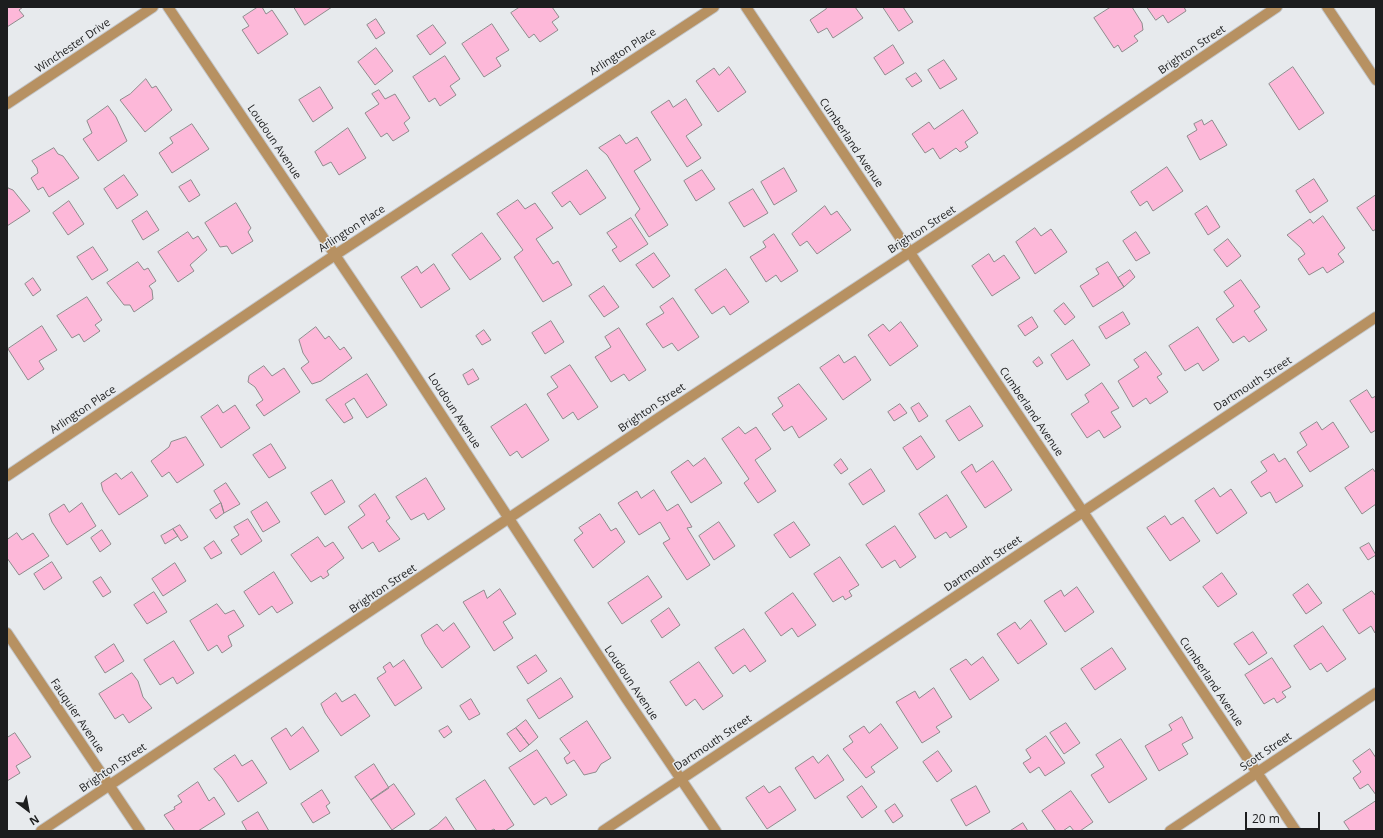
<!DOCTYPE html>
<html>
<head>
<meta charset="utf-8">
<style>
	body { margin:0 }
	#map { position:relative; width:1383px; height:838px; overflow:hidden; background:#e7eaed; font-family:"Open Sans",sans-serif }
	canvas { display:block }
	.frame { position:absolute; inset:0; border:8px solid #1c1d1e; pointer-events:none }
	.north { position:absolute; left:8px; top:790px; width:40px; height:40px; -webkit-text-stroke:3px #e7eaed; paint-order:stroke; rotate:148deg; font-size:11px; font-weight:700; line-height:16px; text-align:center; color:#1c1d1e }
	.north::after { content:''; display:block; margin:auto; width:14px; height:18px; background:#1c1d1e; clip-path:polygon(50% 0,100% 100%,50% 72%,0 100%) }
	.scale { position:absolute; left:1245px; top:812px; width:75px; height:18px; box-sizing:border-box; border:2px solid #1c1d1e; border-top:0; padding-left:5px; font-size:12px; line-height:14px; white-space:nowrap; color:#1c1d1e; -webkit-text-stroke:3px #e7eaed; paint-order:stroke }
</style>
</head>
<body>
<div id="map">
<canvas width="1383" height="838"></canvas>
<div class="frame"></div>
<div class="north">N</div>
<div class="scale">20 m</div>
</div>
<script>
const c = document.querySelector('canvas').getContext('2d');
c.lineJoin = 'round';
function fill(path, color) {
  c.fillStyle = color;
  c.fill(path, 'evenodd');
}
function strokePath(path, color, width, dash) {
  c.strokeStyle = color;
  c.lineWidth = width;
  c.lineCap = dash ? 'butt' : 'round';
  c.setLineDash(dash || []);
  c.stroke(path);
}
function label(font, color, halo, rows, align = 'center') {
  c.font = font + ' "Open Sans",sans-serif';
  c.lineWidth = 3;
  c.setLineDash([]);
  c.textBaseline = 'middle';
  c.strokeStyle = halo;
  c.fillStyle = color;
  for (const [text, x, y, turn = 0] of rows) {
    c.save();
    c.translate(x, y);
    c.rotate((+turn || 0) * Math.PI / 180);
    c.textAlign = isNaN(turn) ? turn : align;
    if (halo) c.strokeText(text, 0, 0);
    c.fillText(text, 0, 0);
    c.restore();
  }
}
const building = new Path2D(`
	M7,7h16l-4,3 5,6 -17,11z
	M258,7h4l4,7 6,-4 16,24 -30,20 -16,-24 7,-4 -6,-9z
	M294,7h38l-27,18z
	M520,7h32l7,10 -7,5 6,8 -18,12 -6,-8 -5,4 -18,-25z
	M826,7h29l8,11 -30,20 -6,-10 -9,5 -8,-13 16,-11z
	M883,7h20l10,15 -14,9z
	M1111,7h21l10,16 1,7 -9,6 4,5 -16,11 -4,-7 -4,3 -20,-30z
	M1147,7h37l2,4 -18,12 -5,-8 -7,5z
	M376,19l9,14 -9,6 -9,-14z
	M492,24l17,26 -13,8 5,8 -17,11 -22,-33z
	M433,25l13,18 -16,12 -13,-19z
	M893,45l11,18 -19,12 -11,-17z
	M376,48l17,23 -18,14 -17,-23z
	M445,56l15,23 -10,7 6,9 -16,11 -5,-8 -6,4 -16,-25z
	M944,60l13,19 -17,10 -12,-19z
	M729,67l17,25 -28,20 -22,-31 18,-13 5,7z
	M1293,67l31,46 -25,17 -30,-46z
	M916,73l6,8 -10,6 -6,-8z
	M146,79l6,9 4,-2 16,24 -27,22 -25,-32 10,-6z
	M320,87l13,21 -20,14 -14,-22z
	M379,90l6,9 10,-5 15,24 -6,5 5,8 -16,10 -6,-8 -6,4 -16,-24 14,-9 -7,-10z
	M686,99l16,26 -16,11 15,22 -14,9 -36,-55 18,-12 4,7z
	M108,106l8,11 11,24 -29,20 -15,-22 9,-6 -5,-12z
	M963,110l15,23 -13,9 3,5 -8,5 -4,-4 -16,11 -7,-11 -8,5 -13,-19 17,-12 5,7z
	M1202,120l2,5 8,-5 15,25 -27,15 -13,-24 10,-6 -3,-6z
	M192,124l17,25 -37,24 -13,-20 14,-10 -3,-5z
	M348,128l18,30 -27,17 -8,-13 -8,4 -8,-14z
	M620,135l6,9 11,-7 14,23 -17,11 34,54 -19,12 -14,-22 5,-6 -33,-54 -8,-7z
	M54,148l4,6 5,2 16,22 -30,19 -6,-10 -5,3 -7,-12 7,-5 -1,-5 -5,-7z
	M1167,167l16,24 -30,20 -6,-10 -7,5 -9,-14z
	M784,168l13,23 -23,14 -13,-23z
	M587,170l19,28 -26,17 -10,-14 -8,6 -10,-14z
	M702,170l13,19 -19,12 -12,-20z
	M124,175l14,20 -21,14 -13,-20z
	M1314,179l14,22 -18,12 -14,-22z
	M191,180l9,15 -11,7 -10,-15z
	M7,186l1,2 5,2 17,21 -23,15z
	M753,189l15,24 -24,14 -15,-24z
	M1376,195v34l-3,2 -16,-23z
	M518,200l7,9 10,-6 18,25 -17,11 17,25 5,-3 14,24 -29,17 -29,-45 9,-7 -26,-36z
	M69,201l15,23 -16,11 -15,-22z
	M236,203l15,25 -3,4 5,9 -21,13 -5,-8 -7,1 -15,-24z
	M825,206l6,9 6,-4 14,19 -34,24 -10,-13 -7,5 -8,-12z
	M1207,206l13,21 -12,8 -13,-21z
	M147,211l12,19 -16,10 -11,-19z
	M1323,216l22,32 -7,6 6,8 -17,11 -4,-6 -14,8 -11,-16 7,-5 -4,-6 -14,-13 23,-16 3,4z
	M631,218l17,26 -28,18 -8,-12 5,-3 -10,-14z
	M1035,228l6,8 10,-7 16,23 -32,22 -19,-32z
	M188,232l5,7 5,-3 9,14 -17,15 4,6 -16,11 -20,-30z
	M1136,232l14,21 -14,8 -13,-20z
	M482,233l19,26 -31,21 -18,-25z
	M774,234l24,37 -17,11 -5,-7 -10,7 -16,-25 16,-10 -3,-5z
	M1228,239l13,17 -14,11 -13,-17z
	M93,247l15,23 -16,10 -15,-23z
	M654,253l16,23 -17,12 -17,-23z
	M989,254l5,8 10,-7 16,23 -28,18 -20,-30z
	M138,262l6,8 4,-2 8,13 -7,5 3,4 1,9 -19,13 -4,-7h-6l-17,-22z
	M1108,262l16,25 -31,20 -13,-21 19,-12 -3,-5z
	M434,264l16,25 -29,19 -20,-31 16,-11 4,7z
	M726,269l23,33 -19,13 -6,-9 -12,8 -17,-24z
	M1130,270l5,7 -11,10 -6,-9z
	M33,278l8,12 -8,6 -8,-12z
	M1241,280l19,27 -6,4 13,19 -18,12 -5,-6 -11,7 -17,-24 18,-13 -10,-14z
	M604,286l15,21 -15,10 -15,-21z
	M87,297l15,23 -7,5 5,6 -16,11 -5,-8 -7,4 -15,-22z
	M673,298l26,39 -21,14 -6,-8 -9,5 -17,-24 18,-11 -4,-6z
	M1064,303l11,14 -10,8 -11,-14z
	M1123,312l7,12 -24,15 -7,-12z
	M1032,317l6,10 -13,9 -7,-10z
	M551,321l13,21 -19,12 -13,-21z
	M901,322l17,24 -28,20 -22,-31 15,-11 6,7z
	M42,326l15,24 -18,11 5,8 -16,11 -20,-31z
	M316,327l9,12 4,-3 11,14 4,-3 8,11 -31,23 -9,3 -11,-16 8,-6 -6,-9 -4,-13z
	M1198,327l21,33 -16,11 -5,-8 -13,8 -16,-25z
	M619,328l27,42 -17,11 -5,-7 -13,8 -16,-25 16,-10 -6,-10z
	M484,330l7,10 -9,5 -6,-9z
	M1073,340l17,25 -23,15 -16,-25z
	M1146,352l16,22 -5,3 11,15 -18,12 -4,-6 -13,9 -15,-26 21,-14 -5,-7z
	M839,355l5,8 11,-7 16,24 -28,20 -23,-32z
	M1039,357l4,6 -6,4 -4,-5z
	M570,365l28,42 -20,13 -5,-8 -10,7 -16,-25 11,-7 -7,-10z
	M264,366l8,10 12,-8 16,24 -36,24 -8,-11 7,-5 -8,-13 -7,-5 1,-6z
	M473,369l6,10 -11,6 -5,-10z
	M367,374l20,31 -20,13 -13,-20 -9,6 8,14 -9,5 -18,-23z
	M1102,383l17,25 -8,4 10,15 -17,11 -5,-8 -12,8 -16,-24 18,-12 -4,-7z
	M799,384l28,35 -28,19 -7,-12 -8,5 -12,-17 11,-8 -5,-8z
	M1367,390l5,8 4,-2v34l-5,3 -21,-32z
	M919,403l9,13 -9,6 -8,-14z
	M526,404l23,36 -27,18 -5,-7 -7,5 -19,-29z
	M900,404l7,9 -13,8 -6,-9z
	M218,405l5,8 12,-8 15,23 -29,20 -20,-31z
	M970,406l13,20 -24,15 -13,-20z
	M1317,422l5,8 11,-8 16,25 -39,25 -13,-20 10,-7 -7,-12z
	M739,427l6,7 11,-7 15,22 -16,11 21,31 -18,12 -14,-20 5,-4 -27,-40z
	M921,436l14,21 -18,13 -14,-22z
	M186,437l18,28 -27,18 -8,-11 -7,5 -11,-16 18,-14 2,-5z
	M271,444l15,24 -17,10 -16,-23z
	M1274,454l5,8 6,-4 18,28 -27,17 -6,-11 -9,5 -10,-15 16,-11 -6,-9z
	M705,458l17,25 -31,20 -20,-31 17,-12 5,6z
	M841,459l7,10 -7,5 -7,-9z
	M993,461l19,29 -27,18 -24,-36 11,-8 4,8z
	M871,469l14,22 -22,14 -14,-21z
	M1373,469l3,4v31l-14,10 -17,-26z
	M132,472l16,24 -29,19 -16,-24 -2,-8 15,-10 5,6z
	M426,478l19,31 -17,11 -4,-7 -13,7 -15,-23z
	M332,480l13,22 -20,13 -14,-22z
	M226,483l14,21 -16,9 -3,-10 -7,-12z
	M1214,488l6,9 11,-8 16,24 -30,21 -22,-33z
	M654,490l13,21 11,-7 14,23 -5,1 23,37 -23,15 -24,-37 7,-4 -10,-17 -21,13 -21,-32 19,-12 4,7z
	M375,494l15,24 -4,3 14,18 -21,13 -6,-10 -11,7 -14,-22 17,-12 -6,-9z
	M947,495l20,32 -17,11 -4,-6 -11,7 -16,-25z
	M267,502l13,20 -17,10 -12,-20z
	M82,503l14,23 -29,19 -15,-23 -3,-8 15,-10 5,8z
	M221,503l3,10 -8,6 -6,-9z
	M600,514l11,17 5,-3 9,14 -32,26 -19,-28 9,-7 -4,-5z
	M1165,516l6,9 12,-8 17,24 -30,20 -23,-33z
	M248,519l14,22 -21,14 -10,-15 8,-5 -5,-8z
	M719,522l16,24 -21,14 -15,-24z
	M794,522l16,23 -20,13 -16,-23z
	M180,525l8,12 -7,4 -8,-12z
	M895,526l21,31 -16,11 -5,-8 -13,8 -16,-23z
	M173,529l5,7 -13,8 -4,-8z
	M102,530l9,14 -11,8 -9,-14z
	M17,533l5,7 11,-7 16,23 -30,19 -12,-17v-18z
	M318,537l7,10 8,-5 11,16 -17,13 2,4 -6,4 -2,-3 -10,6 -20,-27z
	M214,541l8,12 -11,6 -7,-11z
	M1369,543l7,12 -8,5 -8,-12z
	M840,557l19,28 -10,6 3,5 -7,4 -2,-4 -10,6 -19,-28z
	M52,562l10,16 -18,12 -10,-16z
	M175,563l11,18 -23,15 -11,-17z
	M274,572l19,31 -16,10 -5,-7 -13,9 -15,-23z
	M1222,573l15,21 -19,13 -15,-20z
	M648,576l14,21 -40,27 -14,-21z
	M101,577l10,15 -8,5 -10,-15z
	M1308,584l14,19 -16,11 -13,-19z
	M1077,587l17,25 -29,20 -21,-31 17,-11 3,6z
	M500,589l16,25 -13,8 10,16 -19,13 -31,-49 21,-12 3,8z
	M1372,591l4,5v36l-1,1 -4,-7 -12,8 -16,-24z
	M154,592l13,20 -20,12 -13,-19z
	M793,593l23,32 -18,12 -6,-9 -11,8 -16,-23z
	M217,604l8,10 9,-4 10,16 -16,10 4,10 -10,7 -5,-8 -9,6 -18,-30z
	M669,608l11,17 -18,13 -11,-17z
	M1031,620l16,24 -29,20 -21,-30 18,-12 5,7z
	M454,623l16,24 -28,21 -17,-24 -4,-9 16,-11 6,7z
	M1323,626l23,33 -19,13 -6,-9 -11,7 -16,-24z
	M744,629l22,32 -16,11 -5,-7 -12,9 -18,-26z
	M1253,632l14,21 -18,12 -15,-21z
	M174,641l20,32 -17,11 -4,-7 -13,8 -16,-25z
	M114,644l10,17 -19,12 -10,-16z
	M1112,648l14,21 -31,21 -14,-21z
	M536,655l11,16 -19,13 -11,-17z
	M983,657l16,23 -29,20 -20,-31 16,-10 5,6z
	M1272,658l19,29 -9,5 4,5 -9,6 -3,-5 -10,6 -19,-29z
	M404,660l18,28 -27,18 -18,-28 9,-6 -3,-5 7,-5 3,5z
	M699,662l24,34 -20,14 -8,-11 -9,7 -16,-24z
	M132,673l6,8 5,16 9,11 -23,15 -6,-9 -8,5 -16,-25z
	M561,678l12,19 -34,22 -12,-19z
	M934,688l18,29 -16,10 4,5 -18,11 -26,-41 19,-11 4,7z
	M336,693l6,9 13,-8 15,22 -29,20 -16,-23 -4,-9z
	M471,699l9,15 -11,6 -9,-14z
	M1182,717l11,21 -11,6 6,10 -29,17 -14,-25 27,-16 -3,-5z
	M526,720l12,17 -9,8 -13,-17z
	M587,721l24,37 -10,6 -5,8 -12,3 -10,-15 -7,4 -3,-6 6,-5 -10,-14z
	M1066,723l14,20 -16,11 -14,-21z
	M881,724l17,24 -27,19 4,5 -9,6 -23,-29 10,-7 -4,-6 15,-10 5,7z
	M448,726l4,6 -8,6 -5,-7z
	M303,727l16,24 -29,19 -19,-32 15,-10 5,8z
	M516,728l13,17 -9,7 -13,-18z
	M15,733l16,24 -15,9 4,7 -13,8v-43z
	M1046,736l19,27 -20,13 -6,-9 -9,6 -7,-10 8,-5 -5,-8z
	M1121,739l26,40 -38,24 -18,-28 13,-8 -8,-12z
	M1370,749l6,9v37l-8,-11 -8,5 -7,-11 8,-6 -8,-11z
	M537,750l30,45 -16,10 -5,-8 -12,8 -25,-37z
	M938,751l14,20 -15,11 -14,-20z
	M235,755l7,11 10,-6 15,23 -29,19 -16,-24 -8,-9z
	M828,755l16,25 -29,19 -20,-31 18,-12 5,7z
	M374,764l15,24 -18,12 -16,-23z
	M485,780l29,45 -9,6h-9l-2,-2 -4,2h-13l-21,-32z
	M198,782l11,19 5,-4 11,17 -27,17h-23l-11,-16 11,-6 -1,-2 8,-5 -4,-6z
	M394,784l21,30 -23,16 -21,-30z
	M764,786l5,7 11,-7 16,24 -29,19 -21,-31z
	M862,786l15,21 -15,11 -15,-21z
	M976,786l14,26 -24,14 -15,-26z
	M322,790l8,13 -4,3 4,7 -17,10 -12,-19z
	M1071,791l22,31 -13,9h-6l-4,-5 -7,5h-7l-14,-20z
	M1376,801v30h-26l-6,-9z
	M895,804l8,12 -10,7 -8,-12z
	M258,812l11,19h-22l-5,-9z
	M446,817l9,14h-27l9,-6z
	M1023,823l5,8h-18z`);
const street = new Path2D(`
	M168,7l231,343 227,348 90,133
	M746,7l550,824
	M1327,7l49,73
	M7,104l146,-97
	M7,476l328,-221 379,-248
	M7,633l133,198
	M41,831l628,-420 402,-265 206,-139
	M603,831l773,-514
	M1170,831l206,-138`);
const streetNames = [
	["Winchester Drive",73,46,-34],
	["Brighton Street",1192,50,-34],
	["Arlington Place",623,52,-33],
	["Loudoun Avenue",274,142,56],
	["Cumberland Avenue",851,143,56],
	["Arlington Place",352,229,-33],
	["Brighton Street",922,230,-33],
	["Dartmouth Street",1253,384,-33],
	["Brighton Street",652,408,-34],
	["Arlington Place",83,410,-34],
	["Loudoun Avenue",454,411,57],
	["Cumberland Avenue",1031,412,56],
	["Dartmouth Street",983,564,-34],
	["Brighton Street",383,589,-34],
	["Cumberland Avenue",1211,682,56],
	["Loudoun Avenue",631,683,56],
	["Fauquier Avenue",77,716,56],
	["Dartmouth Street",713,743,-34],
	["Scott Street",1266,752,-34],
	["Brighton Street",113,768,-34]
];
fill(building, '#fdb8d9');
strokePath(building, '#8f8b8d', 1);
strokePath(street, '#c2c5c8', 12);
strokePath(street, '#b79162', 10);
label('11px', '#1c1d1e', '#e7eaed', streetNames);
</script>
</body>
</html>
